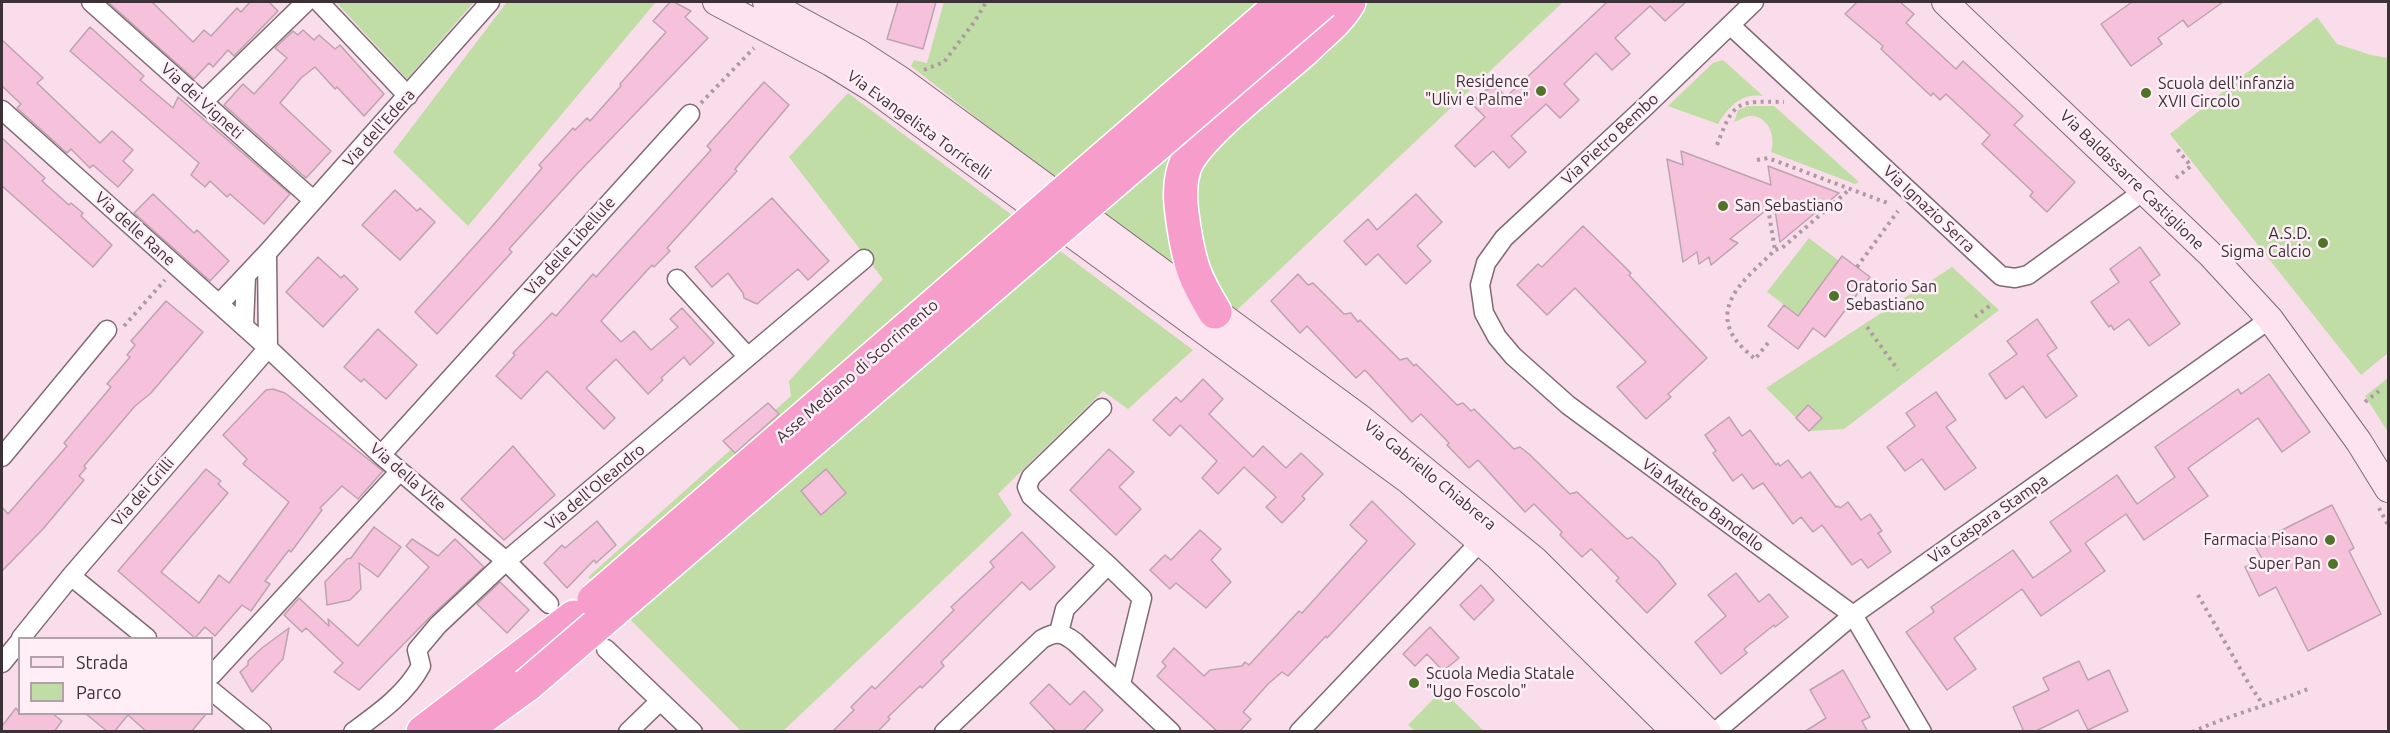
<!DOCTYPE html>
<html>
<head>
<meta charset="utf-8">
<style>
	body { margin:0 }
	#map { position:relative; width:2390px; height:733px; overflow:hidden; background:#f9ddea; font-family:Ubuntu,sans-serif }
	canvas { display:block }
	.frame { position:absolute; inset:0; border:3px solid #3b3136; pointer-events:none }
	.legend { position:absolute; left:18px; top:637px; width:195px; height:78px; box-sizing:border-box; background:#ffeef6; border:2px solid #b1a2a9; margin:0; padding:8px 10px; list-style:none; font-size:18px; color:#3b3136 }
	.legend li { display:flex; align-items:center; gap:12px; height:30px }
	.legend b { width:30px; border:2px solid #b1a2a9 }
</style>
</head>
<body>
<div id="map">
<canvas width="2390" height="733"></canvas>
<div class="frame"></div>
<ul class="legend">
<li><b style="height:8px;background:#fde2f0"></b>Strada</li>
<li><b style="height:16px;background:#bfdda4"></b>Parco</li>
</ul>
</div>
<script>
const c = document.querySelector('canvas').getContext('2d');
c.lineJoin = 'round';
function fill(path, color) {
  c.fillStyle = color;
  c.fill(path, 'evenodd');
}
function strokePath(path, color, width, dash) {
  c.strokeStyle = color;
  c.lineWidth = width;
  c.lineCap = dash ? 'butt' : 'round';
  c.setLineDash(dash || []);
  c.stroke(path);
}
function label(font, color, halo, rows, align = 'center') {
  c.font = font + ' Ubuntu,sans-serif';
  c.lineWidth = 5;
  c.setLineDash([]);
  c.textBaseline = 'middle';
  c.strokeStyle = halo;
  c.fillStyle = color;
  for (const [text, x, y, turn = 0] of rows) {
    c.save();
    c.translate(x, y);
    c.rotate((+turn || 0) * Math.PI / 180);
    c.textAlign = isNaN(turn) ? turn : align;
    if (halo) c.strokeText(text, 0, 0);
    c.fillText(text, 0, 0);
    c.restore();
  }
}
const green = new Path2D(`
	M336,2h138l-67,77z
	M507,2l148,1 -187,223 -75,-74z
	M944,2h619l-326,308 -213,-155 -113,-89 3,-6 13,3z
	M2317,17l20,27 34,11 17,3v295l-27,22 -191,-241z
	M1723,60l40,36c-23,-3 -34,11 -45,28l-50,-18 45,-43z
	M848,93l345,257 -65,59 -25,-18 -105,103 14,21 -229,216h-42l-153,-154 203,-181 -2,-15 94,-102 -94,-122z
	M1748,106h26l85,76 -4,2 -84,-32c5,-13 -1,-34 -18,-36 -6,-1 -13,4 -19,6l4,-12z
	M1809,238l30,23 -41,54 -31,-23z
	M1952,267l47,43 -155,119 -35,2 -43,-43z
	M2388,378v54l-23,-36z
	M1442,690l42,41h-69l-7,-6z`);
const building = new Path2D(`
	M108,2h44l41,40 11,-12 7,6 26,-28 4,4 9,-10h19l9,9 -44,45 -6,-6 -15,17 -4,-4 -15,16z
	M670,2h4l17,9 -6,6 23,21 -131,136 -68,75 3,3 -75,82 -22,-22 74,-82 53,-62 -3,-3 34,-37 2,2 12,-12 3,3 31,-35 -1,-2 46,-52 -13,-11z
	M898,2h38l-13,47 -36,-10z
	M1607,2h79l-21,19 -15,-15 -35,32 15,16 -18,16 -16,-17 -32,31 15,16 -19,18 -14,-14 -35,32 15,16 -17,16 -16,-17 -18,16 -20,-21 30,-29 -14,-14 15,-13 12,-2 8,9z
	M1857,2h43l14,12 -8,9 50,46 7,-8 60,55 -9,9 61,57 -28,30 -17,-16 3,-4 -51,-48 8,-9 -44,-41 -6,6 -7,-7 -2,3 -50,-47 2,-3 -38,-32z
	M2132,2h91l-35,25 -5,-7 -25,18 4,6 -31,22 -30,-42z
	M90,27l54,49 -4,4 33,28 5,-11 112,97 -26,30 -34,-30 -3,3 -17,-16 -5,6 -14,-12 8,-12 -129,-112z
	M303,30l11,10 5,-5 16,14 5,-4 44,49 -20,22 -27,-29 -2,2 -20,-22 -14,11 -21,25 51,48 -25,27 -82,-73 19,-21 11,10 33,-36 -12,-10 18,-17 5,4z
	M2,40l41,38 -6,5 63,60 12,-12 21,19 -10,11 10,9 -15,17 -25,-22 -3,3 -19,-19 -4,4 -50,-45 4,-4 -19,-18z
	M764,82l25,23 -54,64 2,2 -70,77 3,3 -16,16 -2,-2 -51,56 20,21 13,-11 17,19 27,-23 -8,-8 12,-11 32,35 -24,22 -6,-8 -23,21 2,2 -15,14 -32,-35 -30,29 29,30 -11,11 -57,-58 -26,28 -25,-23 19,-21 -2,-2 39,-40 4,3 37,-42 3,3 115,-127 -4,-4z
	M2,138l43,40 -3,3 27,24 2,-2 12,10 -2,3 31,29 -19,22 -91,-81z
	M1681,151l90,34 -3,-19 71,27 -59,49 -6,-38 -44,35 8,4 -27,22 -2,-8 -10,7 -2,-12 -14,10 -16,-103 16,6z
	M395,190l22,21 3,-3 15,14 -35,38 -38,-35z
	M153,194l41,39 3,-3 32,31 -19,20 -76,-68z
	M1416,194l26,28 -25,24 14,15 -25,23 -28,-30 -12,11 -22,-24 24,-22 9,11z
	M772,198l57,63 -21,19 -10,-11 -41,35 -13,-6 -1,-5 -15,-20 -16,14 -17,-20z
	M1583,226l48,47 -2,2 78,83 -39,36 3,3 -25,22 -29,-32 29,-25 -71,-74 -28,27 -30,-30 21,-21 4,3z
	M2140,247l20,28 -10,7 30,42 -31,22 -20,-27 -15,11 -3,-5 -2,2 -18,-25 28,-20 -9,-13z
	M1842,256l28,21 -45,60 -12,-9 -15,21 -30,-23 16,-21 14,11z
	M318,257l23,21 3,-3 14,14 -35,38 -37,-35z
	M1298,274l10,11 5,-2 31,31 7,-1 7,9 2,-2 40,40 7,-2 7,8 2,-2 41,41 6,-2 8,8 3,-2 40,40 6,-2 9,7 41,40 7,-2 50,47 5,-2 26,24 18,23 -29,29 -31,-32 3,-3 -28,-29 -9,8 -22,-22 2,-3 -28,-28 -9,8 -47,-52 -9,8 -22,-23 2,-2 -28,-29 -9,8 -47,-52 -9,8 -49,-52 -7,7 -29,-32z
	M166,301l37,31 -52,61 -16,13 -51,60 2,2 -7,8 5,4 -41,49 -41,42v-64l6,7 59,-68 -3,-3 47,-56 -4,-3 23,-27 -3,-2 8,-10 -4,-4z
	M2037,319l20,29 -10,7 30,41 -31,22 -23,-32 -17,13 -17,-25 28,-20 -10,-13z
	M378,329l39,36 -31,34 -22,-20 -3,3 -17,-15z
	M2269,374l41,58 -28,20 -24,-34 -70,50 20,28 -64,44 -18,-26 -41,29 20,28 -64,45 -19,-27 -68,49 22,31 -29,21 -41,-58 28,-20 -3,-5 82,-57 20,28 38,-27 -21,-29 67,-47 20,29 38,-27 -20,-30 83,-58 3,5z
	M1203,379l20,20 -14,15 44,43 10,-11 23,22 15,-15 22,21 -21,22 3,3 -23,24 -16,-16 10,-10 -32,-30 -26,27 -16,-16 15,-17 -37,-36 -10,11 -17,-16 23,-23 5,5z
	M273,389l12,4 98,78 -25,28 -16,-13 -22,22 2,2 -31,42 -2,-2 -24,31 5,3 -19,27 -9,-6 -27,31 -10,-9 -10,11 -77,-67 88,-102 15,12 -3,3 10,9 -67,79 38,31 20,-28 10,8 60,-81 -46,-38 4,-5 -24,-24 43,-45z
	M1936,392l20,28 -10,7 30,41 -31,22 -23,-31 -17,12 -18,-24 28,-21 -9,-13z
	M768,403l11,11 -44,39 -12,-12z
	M1808,405l14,13 -13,13 -13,-13z
	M1729,417l13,19 8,-6 26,35 2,-2 2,3 8,-6 14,18 8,-6 26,35 2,-1 2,2 8,-6 13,18 9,-6 12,17 -4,2 13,19 -23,16 -7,-9 -9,6 -30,-40 -9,7 -12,-15 -8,7 -30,-41 -10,6 -11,-15 -9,7 -20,-28 3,-2 -11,-16z
	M513,446l42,49 -51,45 -43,-41z
	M1109,449l25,23 -15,15 22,22 -25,26 -46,-45z
	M826,469l20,24 -25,22 -20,-24z
	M1372,501l43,43 -88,94 -1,-2 -38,40 -6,-4 -14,12 -25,28 8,7 -12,13h-21l-61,-56 9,-10 -4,-4 12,-14 30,28 6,-6 32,-4 3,-4 4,3 50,-54 3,2 65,-72 -17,-16z
	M2332,505l22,43 -5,3 32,63 -73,37 -32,-64 -17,9 -14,-29 17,-8 -8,-15z
	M597,521l19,24 -20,18 -2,-3 -27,28 -23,-25 18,-18 3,3z
	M374,527l27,20 -23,30 -19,-14 2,26 -11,11 -23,5 -2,-23 22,-23 4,-1z
	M1200,530l21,19 -10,11 20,22 -25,26 -30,-25 -6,6 -20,-19 15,-15 6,5z
	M1022,532l33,35 -25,23 -8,-8 -81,80 3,4 -22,22 -2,-2 -32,31 2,2 -13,13h-45l22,-22 -3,-3 21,-21 3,3 79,-79 -3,-3 43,-40 -4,-5z
	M412,539l26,17 17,-17 29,28 -54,50 -71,73 -25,-18 9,-9 -37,-35 -4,4 -18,-17 15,-17 30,28 -1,-7 30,27 71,-79 -23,-21z
	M1736,573l23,29 10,-8 19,23 -13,10 -1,-2 -30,24 3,4 -26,21 -26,-32 31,-26 -18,-21z
	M500,582l29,28 -22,23 -30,-29z
	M1481,585l13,15 -20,20 -14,-15z
	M1430,627l29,31 -16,13 -16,-17 -12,12 -12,-12z
	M289,628l-6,31 -31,33 -12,-20 8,-7v-4l14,-13z
	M2079,661l9,19 21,-10 19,41 -40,19 -10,-20 -44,22h-10l-11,-25 36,-17 -6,-12z
	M1843,670l27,47 -8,4 6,11h-64l22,-14 -16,-28z
	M1049,684l21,21 14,-14 19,19 -21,22h-25l-27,-29z
	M16,708l4,6h33l9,7 -8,11h-52v-6z
	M86,714h120l-15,18h-44l-19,-17 -14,17h-6z`);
const path = new Path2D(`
	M924,70l20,-8 31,-41 11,-19
	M701,103l53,-55
	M1717,145c17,-45 20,-44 67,-43
	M1757,160l11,-2 122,46
	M2176,178l15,-12 -14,-17
	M1768,208l7,42
	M1857,267l41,-56
	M1975,317l17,-13
	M124,326l41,-46
	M1867,327l31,43
	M1768,343l-13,16c-7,-6 -15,-13 -20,-20 -25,-37 17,-65 40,-89l7,-2 68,-59
	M2365,402l14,-11
	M2379,508l9,17
	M2198,595l51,89 15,22
	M2192,732c38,-17 77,-27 116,-43`);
const street = new Path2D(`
	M91,2l222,198
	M319,2l89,94
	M1754,2l-108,104 -142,132 -18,25 -6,22 4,28 13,24 16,19 55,49 285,210 69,117
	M1730,25l271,251 14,2 13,-3 117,-85
	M203,102l103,-100
	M2,110l266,238 113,107 125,106 43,43
	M267,253l1,95
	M677,279l71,78
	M219,304l48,-51 223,-251
	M244,326l2,-50
	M1102,408l-71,69 -4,10 4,9 77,69
	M381,455l309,-341
	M2,457l105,-127
	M71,576l76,62
	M1059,632l6,-23 43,-44 34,33 -21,86
	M21,638l50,-62 197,-228
	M606,649l87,83
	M2,663l18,-22
	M212,675l188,-204
	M212,691l50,41
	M353,732c26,-19 53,-38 68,-66l-4,-16 21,-25 68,-64 358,-302
	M628,732l32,-31
	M944,732l98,-93c14,-8 20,-7 33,3l96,90
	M1299,732l182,-191
	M1715,732l138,-117 417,-296`);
const secondary = new Path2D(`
	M716,2l115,61 42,26 536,392 88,75 178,176
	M766,2l92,50 43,28 461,339 172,140 174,173
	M1945,2l264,251 61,66 89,123 29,47`);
const highway = new Path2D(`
	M1215,312c-20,-33 -25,-46 -31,-84 -3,-20 -6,-39 0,-59 10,-33 93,-94 122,-121 15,-15 33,-28 43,-46
	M423,732l151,-115
	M462,732l65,-47`);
const highwayBridge = new Path2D(`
	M594,600l690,-598
	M527,685l796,-683`);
const markers = [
	[1541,91,6,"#507229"],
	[2146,93,6,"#507229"],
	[1723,206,6,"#507229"],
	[2323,243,6,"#507229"],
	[1834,296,6,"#507229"],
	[2330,540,6,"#507229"],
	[2333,564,6,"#507229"],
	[1414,683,6,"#507229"]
];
const poiNames = [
	["Residence",1529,82],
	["\"Ulivi e Palme\"",1529,100],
	["Scuola dell'infanzia",2158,84,"left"],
	["XVII Circolo",2158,102,"left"],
	["San Sebastiano",1735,206,"left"],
	["A.S.D.",2311,234],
	["Sigma Calcio",2311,252],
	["Oratorio San",1846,287,"left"],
	["Sebastiano",1846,305,"left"],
	["Farmacia Pisano",2318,540],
	["Super Pan",2321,564],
	["Scuola Media Statale",1426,674,"left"],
	["\"Ugo Foscolo\"",1426,692,"left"]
];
const streetNames = [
	["Via dei Vigneti",202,101,42],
	["Via Evangelista Torricelli",919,125,36],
	["Via dell'Edera",379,128,-48],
	["Via Pietro Bembo",1610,139,-43],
	["Via Baldassarre Castiglione",2132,180,44],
	["Via Ignazio Serra",1929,209,43],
	["Via delle Rane",135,229,42],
	["Via delle Libellule",570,246,-48],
	["Asse Mediano di Scorrimento",857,371,-41],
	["Via Gabriello Chiabrera",1430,475,39],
	["Via della Vite",408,477,41],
	["Via dell'Oleandro",595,487,-40],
	["Via dei Grilli",143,492,-49],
	["Via Matteo Bandello",1703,505,36],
	["Via Gaspara Stampa",1988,519,-35]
];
fill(green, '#bfdda4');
fill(building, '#f5c1db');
strokePath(building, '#bda3b0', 1.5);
strokePath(street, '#816975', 21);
strokePath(secondary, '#816975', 28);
strokePath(highway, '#fff', 36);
strokePath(path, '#ae9aa3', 4, [3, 4.5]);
strokePath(street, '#fff', 18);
strokePath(secondary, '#fde2f0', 26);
strokePath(highway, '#f79dcc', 33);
strokePath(highwayBridge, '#fff', 36, []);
strokePath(highwayBridge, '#f79dcc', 33);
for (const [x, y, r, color] of markers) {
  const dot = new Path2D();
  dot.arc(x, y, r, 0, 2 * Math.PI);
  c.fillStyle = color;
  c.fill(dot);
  strokePath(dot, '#ffeef6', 2);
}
label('16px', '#3b3136', '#ffeef6', poiNames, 'right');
label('16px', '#3b3136', '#ffeef6', streetNames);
</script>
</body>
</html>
